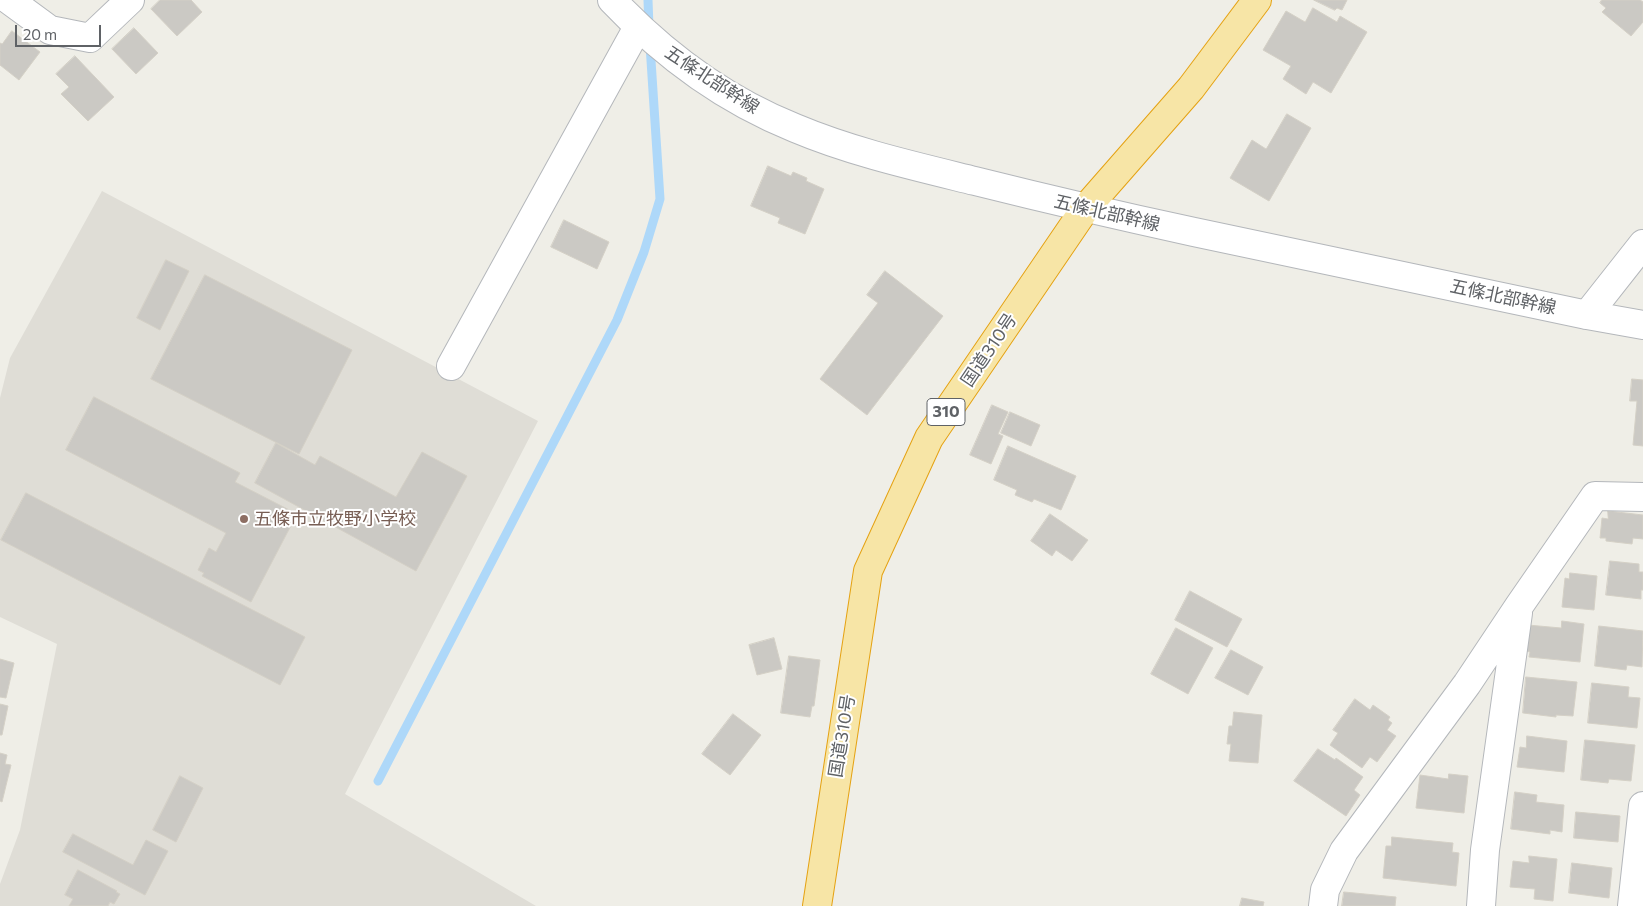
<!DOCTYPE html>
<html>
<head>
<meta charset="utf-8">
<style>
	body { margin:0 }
	#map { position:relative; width:1643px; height:906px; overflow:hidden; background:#efeee7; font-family:Commissioner,sans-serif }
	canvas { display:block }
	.scale { position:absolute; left:15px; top:25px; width:86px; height:22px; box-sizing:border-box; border:2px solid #5f6266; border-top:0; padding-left:6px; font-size:15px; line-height:18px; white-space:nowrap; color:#5f6266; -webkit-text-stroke:4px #fff; paint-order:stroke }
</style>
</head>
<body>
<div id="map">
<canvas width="1643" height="906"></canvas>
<div class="scale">20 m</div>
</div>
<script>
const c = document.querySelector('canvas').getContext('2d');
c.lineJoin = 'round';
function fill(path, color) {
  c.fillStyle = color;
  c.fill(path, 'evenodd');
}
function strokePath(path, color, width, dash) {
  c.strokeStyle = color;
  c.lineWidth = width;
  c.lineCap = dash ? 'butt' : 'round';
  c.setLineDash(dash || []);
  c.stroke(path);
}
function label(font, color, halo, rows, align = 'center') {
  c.font = font + ' Commissioner,"Noto Sans JP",sans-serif';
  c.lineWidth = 4;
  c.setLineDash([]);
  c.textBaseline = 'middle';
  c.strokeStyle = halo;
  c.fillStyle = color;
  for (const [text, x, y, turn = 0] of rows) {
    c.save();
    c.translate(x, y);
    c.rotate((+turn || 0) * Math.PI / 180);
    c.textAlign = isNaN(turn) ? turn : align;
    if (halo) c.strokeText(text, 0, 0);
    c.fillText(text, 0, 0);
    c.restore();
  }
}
const education = new Path2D(`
	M102,191l436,230 -193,373 191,112h-536v-22l20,-54 37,-186 -57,-27v-219l10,-40z`);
const stream = new Path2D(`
	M648,0l1,27
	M378,781l239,-461 27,-68 16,-53 -10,-154`);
const building = new Path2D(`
	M160,0h31l11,12 -25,24 -26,-27z
	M1314,0h33l-5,10 -5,-2 -2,2z
	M1602,0h38l3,2v20l-12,14 -29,-24 4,-4 -6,-5z
	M1313,8l24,14 3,-6 27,16 -36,61 -18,-11 -7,12 -23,-15 8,-13 -28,-16 23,-39 19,11z
	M134,28l24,25 -22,21 -24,-25z
	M12,31l28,21 -21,28 -19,-15v-22l2,1z
	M75,56l39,41 -26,24 -27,-27 8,-7 -13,-13z
	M1287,114l24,14 -42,73 -39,-23 22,-38 14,9z
	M768,166l23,10 2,-4 14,6 -1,3 18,8 -19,45 -27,-11 2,-5 -29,-12z
	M564,220l45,22 -12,27 -46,-22z
	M166,260l23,11 -29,59 -23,-12z
	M885,271l58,45 -76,99 -47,-36 58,-76 -11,-8z
	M205,275l147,75 -53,104 -148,-75z
	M1632,379l11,1v66l-10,-1 4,-44h-7z
	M94,397l146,76 -5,9 62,32 -46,88 -49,-26 2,-3 -6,-3 11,-22 7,4 10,-19 -160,-83z
	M992,405l16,7 -10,22 5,2 -12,28 -21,-9z
	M1010,412l30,13 -9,21 -30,-13z
	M276,443l39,22 5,-9 76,41 26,-45 45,24 -51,95 -161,-88z
	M1008,446l68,30 -15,34 -27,-11 -2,3 -17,-7 2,-5 -23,-10z
	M26,493l279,144 -25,48 -279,-145z
	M1608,511l35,4v24l-10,-1 -1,6 -26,-3v-3h-6l2,-20 6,1z
	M1050,514l38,26 -16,21 -16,-11 -4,6 -21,-15z
	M1610,561l29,3v8h4v18h-2v9l-35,-4z
	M1570,573l27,3 -3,34 -32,-3 3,-29 4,1z
	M1190,591l52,28 -15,28 -52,-27z
	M1562,621l22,3 -4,38 -51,-5 1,-5 -4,-1 2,-26 33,3z
	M1599,626l44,5 -1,36 -15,-2 -1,5 -31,-4z
	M1176,628l37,20 -25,46 -37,-20z
	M774,638l8,31 -25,6 -8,-30z
	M1231,650l32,17 -15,28 -33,-17z
	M789,656l31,4 -6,46h-2l-2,11 -29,-4z
	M0,659l14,4 -8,35 -6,-1z
	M1526,677l51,5 -4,34 -17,-1v2l-33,-4z
	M1592,683l37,4 -1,10 12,1 -3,30 -49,-5z
	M1355,699l15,11 3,-5 17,12 -2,3 4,3 -5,7 9,6 -19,26 -7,-5 -8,11 -32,-23 8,-12 -5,-3z
	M0,704l8,2 -6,29h-2z
	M1234,712l28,3 -4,48 -29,-2 2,-17h-4l2,-18h3z
	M733,714l28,21 -31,40 -28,-21z
	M1527,736l40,5 -3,31 -47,-5 3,-20 6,1z
	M1585,740l50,5 -4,36 -22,-2 -1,4 -27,-3z
	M1318,749l17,11 1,-2 27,19 -9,13 6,5 -14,21 -52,-35z
	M0,753l7,2 -2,9 6,1 -9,37 -2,-1z
	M1449,774l19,2 -4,37 -48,-5 4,-33 28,4z
	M180,776l23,12 -27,54 -23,-12z
	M1515,792l22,3 -1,7 28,3 -2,27 -12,-2v4l-39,-5z
	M1576,812l44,4 -2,26 -44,-4z
	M73,834l60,31 13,-25 22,11 -23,44 -82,-43z
	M1392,837l61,6 -1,9 7,1 -3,33 -73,-8 3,-32h5z
	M1529,856l28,3 -4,42 -19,-2 1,-10 -25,-2 3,-26 16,2z
	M1572,863l40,5 -3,30 -40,-5z
	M78,870l39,21 -1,1 4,2 -6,10 -4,-2 -2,4h-39l4,-7 -8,-4z
	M1344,892l52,5 -1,9h-53z
	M1242,898l22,4 -1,4h-23z`);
const minor = new Path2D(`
	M9,0l41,30 40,8 40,-38
	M1587,315l56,-71
	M451,366l187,-339
	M1323,906l2,-16 19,-39 123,-167 52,-78 76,-110 48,1
	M1481,906l4,-56 33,-237
	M1632,906l11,-100`);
const tertiary = new Path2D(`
	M612,0c51,54 113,100 183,128 57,24 119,38 180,53 72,18 145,35 219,51 131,27 262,55 393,83l56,10`);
const trunk = new Path2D(`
	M817,906l51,-335 61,-133 156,-229 106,-121 66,-88`);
const markers = [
	[244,519,5,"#8d6e63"]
];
const shields = [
	[946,412,38]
];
const shieldNames = [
	["310",946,412]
];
const streetNames = [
	["五條北部幹線",712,80,33],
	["五條北部幹線",1107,213,13],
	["五條北部幹線",1503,297,12],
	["国道310号",989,350,-56],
	["国道310号",842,736,-81]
];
const educationNames = [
	["五條市立牧野小学校",254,519]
];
fill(education, '#dfddd6');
strokePath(stream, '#aed8f9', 9);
fill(building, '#cbc9c4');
strokePath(building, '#d4d0c6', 1);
strokePath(minor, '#b4b7bb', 30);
strokePath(tertiary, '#b4b7bb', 30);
strokePath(trunk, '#e5a212', 30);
strokePath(minor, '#fff', 28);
strokePath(tertiary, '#fff', 28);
strokePath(trunk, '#f7e5a6', 28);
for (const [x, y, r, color] of markers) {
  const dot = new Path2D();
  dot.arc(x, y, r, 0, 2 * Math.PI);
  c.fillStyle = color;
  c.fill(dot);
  strokePath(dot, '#fff', 2);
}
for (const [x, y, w] of shields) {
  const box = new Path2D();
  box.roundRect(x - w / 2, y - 13.5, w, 27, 4);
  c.fillStyle = '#fff';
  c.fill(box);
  strokePath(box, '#5f6266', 1);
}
label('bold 16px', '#5f6266', null, shieldNames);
label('18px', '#5f6266', '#fff', streetNames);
label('18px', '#785e54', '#fff', educationNames, 'left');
</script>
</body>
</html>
